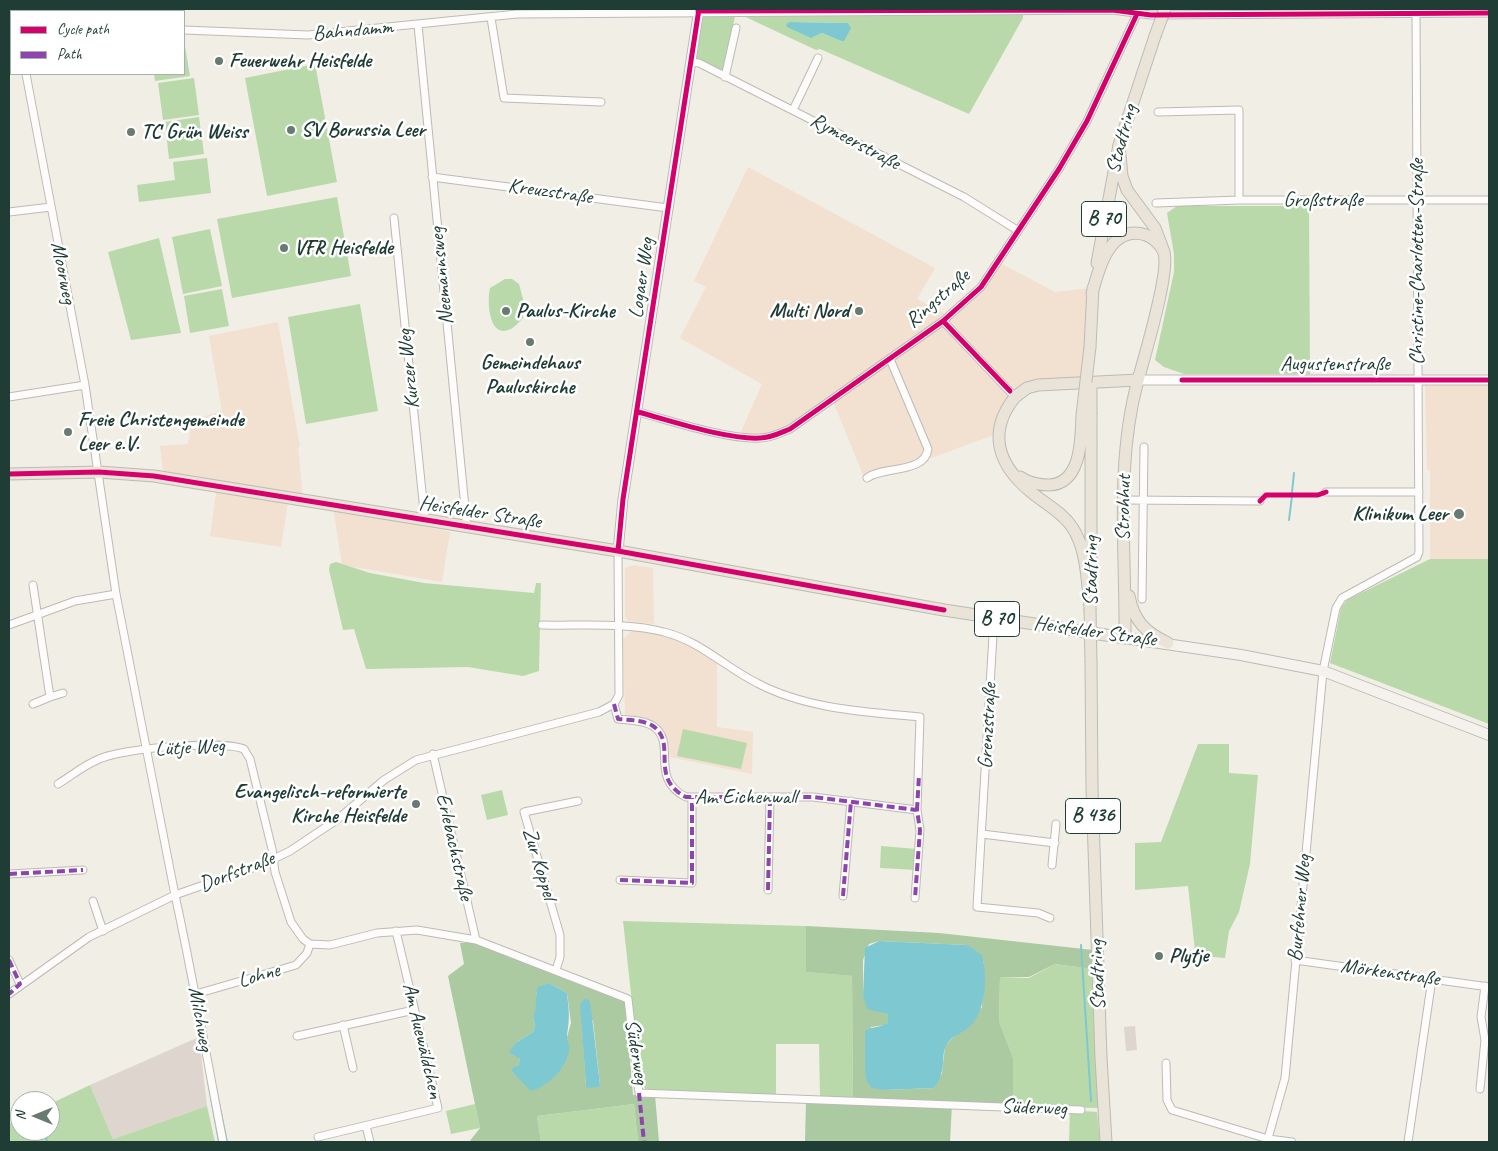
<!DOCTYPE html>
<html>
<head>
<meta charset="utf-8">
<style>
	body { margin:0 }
	#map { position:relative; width:1498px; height:1151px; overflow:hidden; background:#f1eee5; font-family:Caveat,sans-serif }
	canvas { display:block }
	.frame { position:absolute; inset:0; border:10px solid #1f3d34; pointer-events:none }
	.legend { position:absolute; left:10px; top:10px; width:175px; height:65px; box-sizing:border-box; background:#fff; border:1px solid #a5b1ae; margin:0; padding:6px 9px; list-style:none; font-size:15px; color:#1f3d34 }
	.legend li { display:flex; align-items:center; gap:10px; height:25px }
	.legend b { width:25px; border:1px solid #a5b1ae }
	.north { position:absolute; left:10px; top:1091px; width:50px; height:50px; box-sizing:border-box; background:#fff; border:1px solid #a5b1ae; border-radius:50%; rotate:270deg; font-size:14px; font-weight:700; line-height:20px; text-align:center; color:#1f3d34 }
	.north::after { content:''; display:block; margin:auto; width:18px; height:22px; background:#687b72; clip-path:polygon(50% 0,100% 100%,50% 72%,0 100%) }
</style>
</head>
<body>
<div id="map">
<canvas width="1498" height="1151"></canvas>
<div class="frame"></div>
<ul class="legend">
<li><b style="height:6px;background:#d6006c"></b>Cycle path</li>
<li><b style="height:6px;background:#8e44ad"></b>Path</li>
</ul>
<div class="north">N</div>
</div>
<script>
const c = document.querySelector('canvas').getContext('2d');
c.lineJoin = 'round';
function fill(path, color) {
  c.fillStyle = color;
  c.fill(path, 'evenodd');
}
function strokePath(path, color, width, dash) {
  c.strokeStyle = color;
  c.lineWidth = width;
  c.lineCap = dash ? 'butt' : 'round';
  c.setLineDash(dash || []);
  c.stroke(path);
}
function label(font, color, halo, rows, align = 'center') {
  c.font = font + ' Caveat,sans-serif';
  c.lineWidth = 5;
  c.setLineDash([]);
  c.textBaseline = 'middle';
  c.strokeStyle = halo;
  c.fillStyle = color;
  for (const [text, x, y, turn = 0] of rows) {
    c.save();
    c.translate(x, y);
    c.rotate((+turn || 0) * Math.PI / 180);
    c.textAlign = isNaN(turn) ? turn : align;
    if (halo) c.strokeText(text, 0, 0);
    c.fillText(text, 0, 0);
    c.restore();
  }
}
const built = new Path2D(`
	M748,167l187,101 -18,31 36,19 30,-30 17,-25 55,29 36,-4 -7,94 -46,2 -22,12 -17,37 -133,49 -34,-83 -55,33 -16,3 -21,-1 22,-50 -82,-46 26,-51 -12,-6z
	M278,322l22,125h-2l5,51 -14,-3 -8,52 -71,-11 8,-56 -55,-9 -3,-25 28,-2 4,-24 30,-9 -13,-75z
	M1425,385h64v174h-59v-89h-3z
	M333,507l117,25 -8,50 -100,-17z
	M634,565l19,3 1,56 -26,-3 -3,-5v-48z
	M633,630l45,9 39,21v67l36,5 -1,42 -82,-17 -5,-24 -7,-10 -15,-6 -18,-2 -2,-76z`);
const industrial = new Path2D(`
	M1135,1026l2,24 -11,1 -2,-24z
	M199,1037l8,69 -94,33 -23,-54z`);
const green = new Path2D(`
	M1023,11v7l-54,96 -149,-65 -4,1 -79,-37zM790,22l58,1 1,1 -8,17 -19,-8 -9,4z
	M701,13l34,3 -10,56 -33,-16z
	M184,40l6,36 -35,5 -1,-7h30z
	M315,64l22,118 -70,14 -22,-118z
	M194,78l5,37 -36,5 -5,-37z
	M199,117l5,37 -35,5 -4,-37z
	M207,158l4,35 -72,9 -2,-17 38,-5 -2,-18z
	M337,197l14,79 -119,22 -15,-79z
	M1177,206h132l1,168h-126l-20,-7 -9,-7 19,-88v-18l-7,-41z
	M210,229l12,57 -39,8 -11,-57z
	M159,238l22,95 -50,7 -23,-88z
	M505,279h7l7,5 4,15v19c-3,3 -8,9 -12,11 -23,11 -24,-29 -21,-41z
	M222,289l7,37 -39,7 -6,-37z
	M360,304l18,107 -72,13 -18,-107z
	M1430,559h59v165l-159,-61 11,-55 6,-8z
	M336,562l34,11 54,10 110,10 2,-10h5l-2,88 -16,5 -55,-9 -102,2 -12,-40 -11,1 -14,-60 1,-6z
	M683,729l64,14 -6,26 -64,-13z
	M1198,744h31v29l29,2 -8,89 -11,48 -10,19 -4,27 -33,-3 3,-4 -7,-65 -53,4v-47l26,-1z
	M502,790l6,25 -21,5 -6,-25z
	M881,846l36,3 -1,21 -36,-2z
	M623,921l183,5v46l46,4 1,125 -33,-2 -1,-55h-43v53l-128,-6 -7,-7z
	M1055,964l39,5 4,139 -85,-2v-48l-14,-37 1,-44 29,1z
	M90,1085l23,54 94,-33 8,36h-206v-18l11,-6v13h30v-27z
	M475,1104l5,24 -29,6 -5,-23z
	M634,1104l4,38h-97l-4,-26z
	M1070,1110l27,2 3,30h-31z`);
const forest = new Path2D(`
	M806,926l133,7 154,17v19l-38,-5 -26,13h-29l-1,44 14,37v48l-61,-2 -2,38h-145l1,-41h47l-1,-125 -46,-4zM879,941l88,4 17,17 -2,45 -37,39 -3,27 -8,15 -50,2 -19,-17 6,-46 14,-2 3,-3v-8l-25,-19v-35l6,-16z
	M460,943h17l148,59 8,93h22l4,47h-21l-4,-38 -97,12 4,26h-72l11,-14 -32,-152 16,-12zM549,983l18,10 4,30 -4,14 2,13 -48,30 -9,-8 6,-6 2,-7 -4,-4 1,-13 16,-10 2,-7 -2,-8 3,-5v-19zM593,1020l7,65 -14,1 -4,-60z`);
const water = new Path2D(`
	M790,22l58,1 3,5 -7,13h-3l-19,-8 -11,5 -24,-11 -1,-3z
	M879,941l88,4 15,10c6,20 4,59 -14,73 -7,6 -15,7 -21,16 -6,9 -2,21 -6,30 -1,5 -4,10 -7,14l-50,2 -12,-2 -5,-6 -2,-9v-42c7,-5 17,-3 23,-9v-8l-21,-5 -4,-14 2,-47z
	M549,983l18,10c2,19 3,23 0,42 0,5 3,11 2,16 -4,19 -21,35 -38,40l-19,-19v-4l6,-2 2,-7 -11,-7 8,-10 16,-10 2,-7 -2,-8c5,-9 1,-21 5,-30z
	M584,999l5,1 2,8 9,77 -1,2 -11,1 -2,-2 -6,-81z`);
const stream = new Path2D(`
	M1292,492l2,-19
	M1289,520l3,-24
	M1081,945l10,156
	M208,1081l11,61
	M216,1089l11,53
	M45,1131l2,11`);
const minor = new Path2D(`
	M19,9v2
	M491,18l13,80 97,4
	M418,25l49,503
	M184,30l124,5 209,-21 595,-4 39,5 338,-2
	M9,53l2,-2
	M690,62l9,1 265,134 53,33
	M26,74l59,311 31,209 59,301 86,-30 29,-14 48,-32 46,-39 32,-20 183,-48 15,-8 5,-9 -1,-144
	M725,77l11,-49
	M793,110l25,-52
	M1158,112l81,-2v90
	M432,177l236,31
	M1156,203l83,-3h250
	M9,212l42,-5
	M394,218l31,303
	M943,321l72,76
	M9,397l76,-12
	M638,412c34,9 90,28 122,26 11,0 20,-5 30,-9l153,-108 38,-34 78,-118 28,-48 50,-107
	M867,478c15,-12 58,-4 61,-29l-38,-90
	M1326,492h93
	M1124,500l136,1
	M1142,599l2,-152
	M994,618l-17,289 61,6 12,5
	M9,625l66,-24 41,-7
	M542,625c38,1 86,-3 122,7 36,9 61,35 93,51 49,26 109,29 163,34l-3,93
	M50,697l13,-4
	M33,704l17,-7 -17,-112
	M614,704l4,15c11,1 26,1 35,7 25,17 -5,52 33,71h127l104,13 3,20 -5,68
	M433,754l43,186
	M58,784c13,-8 25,-18 39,-24 22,-12 125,-20 147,-11l6,10 22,90 3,23 16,50 12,17 7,5 20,1 47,-12 40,-3 59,10 152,59 11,94 442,17
	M982,834l73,9
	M1052,865l4,-41
	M9,874l74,-4
	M620,880l72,3v-85
	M768,890l2,-92
	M843,896l8,-95
	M93,901l10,30
	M9,960l11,24
	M1295,960l194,27
	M556,970l4,-13v-22l-36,-123 54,-11
	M9,994l80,-57 86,-42c18,82 32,165 48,247
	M196,994l100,-29 11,-12 3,-9
	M343,1025l10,43
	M297,1036l117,-26
	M1166,1063l1,37 5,10 96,29 24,3
	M1480,1089l5,-49 -4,-23 4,-31
	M366,1126l4,16
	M318,1137l120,-29 -42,-177
	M1267,1142l18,-64 38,-407 13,-63 6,-10 75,-41 2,-5 -3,-538
	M1408,1142l24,-163`);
const tertiary = new Path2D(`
	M1138,380h351
	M618,551l5,-52 76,-490`);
const secondary = new Path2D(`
	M1125,638l116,17 82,16 166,64`);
const primary = new Path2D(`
	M1155,36l-36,109 3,31 5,14 28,38 9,24
	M9,474l90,-2 55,4 464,75 326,59 181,28c1,-87 -10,-174 13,-258l-100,5 -11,3 -12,9
	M1129,596c5,25 16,36 39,47`);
const trunk = new Path2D(`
	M1097,263l22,-118
	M1092,294c6,-24 18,-71 54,-59 7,3 16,10 18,18 6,19 -20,105 -26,127
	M1090,347l3,-59
	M1015,397c-28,35 -17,68 16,95 13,11 31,20 41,35 15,22 15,54 18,81
	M1020,477c9,6 18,8 29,8 33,-1 32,-47 33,-70
	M1091,569v-154
	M1091,663l1,125 9,270 5,84`);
const primaryBridge = new Path2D(`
	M1155,36l10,-27`);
const trunkBridge = new Path2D(`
	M1091,388v27
	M1082,415l8,-68
	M1090,608l1,55`);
const quiet = new Path2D(`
	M614,704l4,15c11,1 26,1 35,7 25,17 -5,52 33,71h127l104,13 3,20 -5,68
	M917,810l2,-35
	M9,874l74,-4
	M620,880l72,3v-85
	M768,890l2,-92
	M843,896l8,-95
	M9,960l11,24 -11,10
	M639,1093l5,49`);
const cycleway = new Path2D(`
	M698,11l414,-1 39,5 338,-2
	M943,321l67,70
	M1182,380h307
	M638,412c34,9 90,28 122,26 11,0 20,-5 30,-9l153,-108 38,-34 78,-118 28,-48 50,-107
	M9,474l90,-2 55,4 464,75 326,59
	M1260,501l6,-6h52l8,-3
	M618,551l5,-52 76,-490`);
const markers = [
	[219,61,5,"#687b72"],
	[291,130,5,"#687b72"],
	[131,132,5,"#687b72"],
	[284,248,5,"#687b72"],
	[506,311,5,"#687b72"],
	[859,311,5,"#687b72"],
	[530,342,5,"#687b72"],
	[68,432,5,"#687b72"],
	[1459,514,6,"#687b72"],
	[416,804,5,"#687b72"],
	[1159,956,5,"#687b72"]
];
const shields = [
	[1104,219,45],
	[997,619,45],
	[1093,816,55]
];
const shieldNames = [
	["B 70",1104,219],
	["B 70",997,619],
	["B 436",1093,816]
];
const streetNames = [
	["Bahndamm",353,31,-5],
	["Stadtring",1122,139,-75],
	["Rymeerstraße",855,142,28],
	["Kreuzstraße",550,192,8],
	["Großstraße",1323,200],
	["Christine-Charlotten-Straße",1417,262,-90],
	["Moorweg",63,273,79],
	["Neemannsweg",442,276,-96],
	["Logaer Weg",642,278,-82],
	["Ringstraße",938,299,-41],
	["Augustenstraße",1335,364],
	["Kurzer Weg",409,369,-96],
	["Strohhut",1124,508,-89],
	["Heisfelder Straße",480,513,9],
	["Stadtring",1091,571,-90],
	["Heisfelder Straße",1095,632,8],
	["Grenzstraße",988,726,-87],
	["Lütje Weg",190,748,-3],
	["Am Eichenwall",746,797],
	["Erlebachstraße",454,847,77],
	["Zur Koppel",539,864,73],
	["Dorfstraße",237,872,-21],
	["Burfehner Weg",1300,908,-85],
	["Mörkenstraße",1390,973,8],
	["Stadtring",1098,975,-92],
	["Lohne",259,976,-16],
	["Milchweg",200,1019,80],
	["Am Auewäldchen",422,1041,77],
	["Süderweg",636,1052,81],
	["Süderweg",1034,1108,2]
];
const poiNames = [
	["Feuerwehr Heisfelde",229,61],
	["SV Borussia Leer",301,130],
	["TC Grün Weiss",141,132],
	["VFR Heisfelde",294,248],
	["Paulus-Kirche",516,311],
	["Multi Nord",849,311,"right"],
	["Gemeindehaus",530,363,"center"],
	["Pauluskirche",530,387,"center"],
	["Freie Christengemeinde",78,420],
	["Leer e.V.",78,444],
	["Klinikum Leer",1448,514,"right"],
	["Evangelisch-reformierte",406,792,"right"],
	["Kirche Heisfelde",406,816,"right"],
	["Plytje",1169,956]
];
fill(built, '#f2e0d0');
fill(industrial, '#ded5ce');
fill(green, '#b9d9ab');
fill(forest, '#abcaa2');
fill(water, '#7ec8d2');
strokePath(stream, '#7ec8d2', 2);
strokePath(minor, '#bbbbb5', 9);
strokePath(tertiary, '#bbbbb5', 11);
strokePath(secondary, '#bbbbb5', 12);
strokePath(primary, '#bbbbb5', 13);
strokePath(trunk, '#bbbbb5', 13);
strokePath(minor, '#fdfcfb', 7);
strokePath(tertiary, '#fdfcfb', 9);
strokePath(secondary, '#f5f2ed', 10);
strokePath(primary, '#eae4d8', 11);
strokePath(trunk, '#eae4d8', 11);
strokePath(primaryBridge, '#bbbbb5', 13, []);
strokePath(trunkBridge, '#bbbbb5', 13, []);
strokePath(primaryBridge, '#eae4d8', 11);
strokePath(trunkBridge, '#eae4d8', 11);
strokePath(quiet, '#8e44ad', 4, [8, 4]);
strokePath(cycleway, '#d6006c', 5);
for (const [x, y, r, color] of markers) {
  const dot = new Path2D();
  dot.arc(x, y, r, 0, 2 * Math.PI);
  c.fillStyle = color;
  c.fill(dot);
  strokePath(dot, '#fff', 2);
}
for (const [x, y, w] of shields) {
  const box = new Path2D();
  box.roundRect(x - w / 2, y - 17.5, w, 35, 4);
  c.fillStyle = '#fff';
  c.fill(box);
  strokePath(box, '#1f3d34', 1);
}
label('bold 20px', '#1f3d34', null, shieldNames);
label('21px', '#1f3d34', '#fff', streetNames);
label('bold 21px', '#1f3d34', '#fff', poiNames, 'left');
</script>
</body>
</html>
